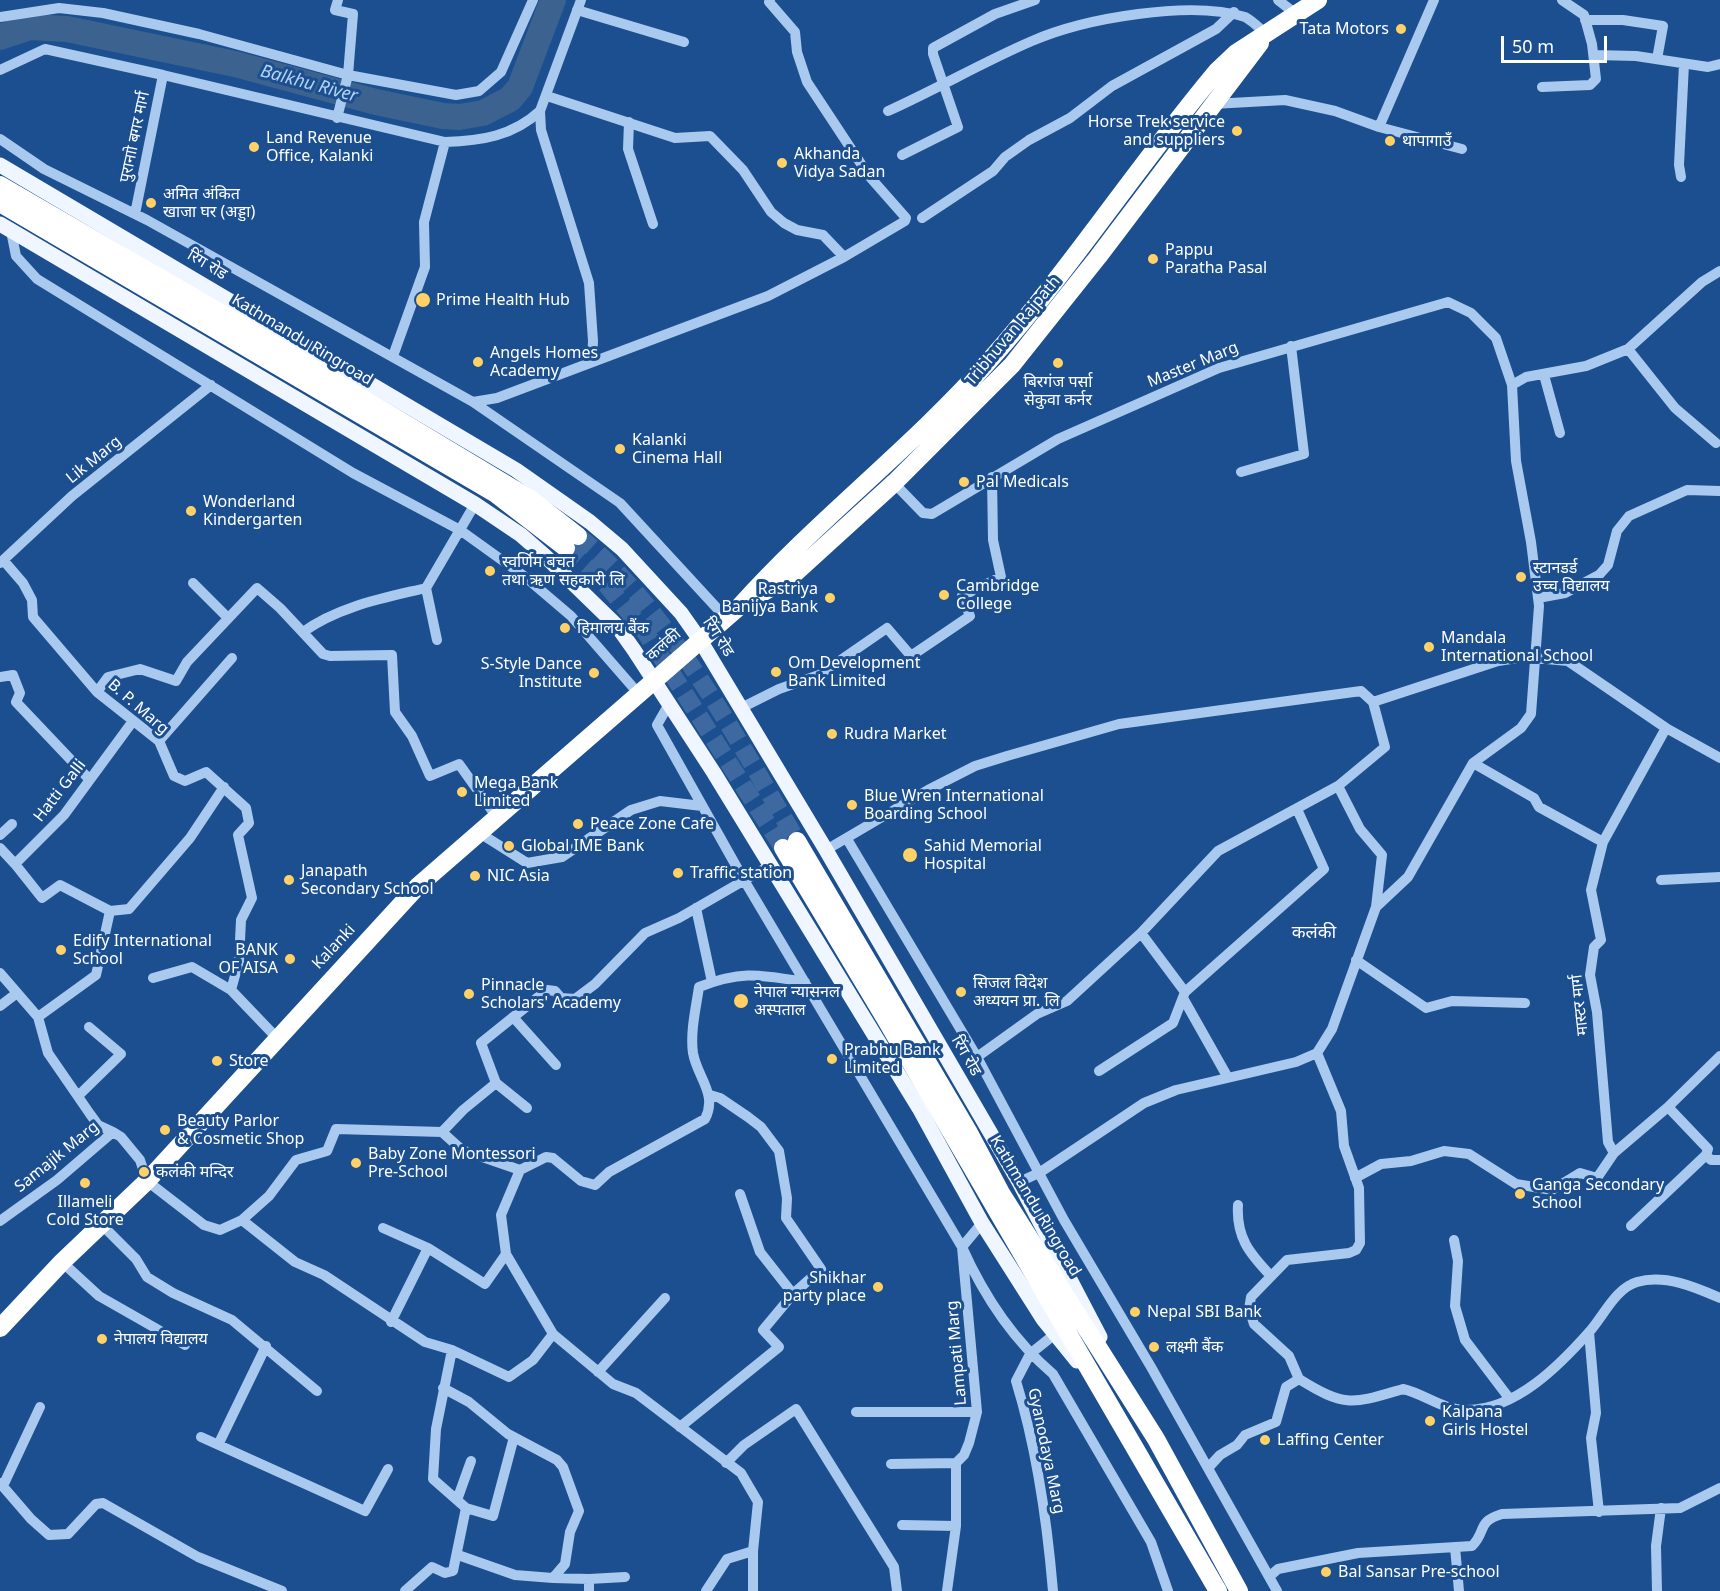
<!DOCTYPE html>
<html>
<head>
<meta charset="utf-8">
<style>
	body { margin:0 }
	#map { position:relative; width:1720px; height:1591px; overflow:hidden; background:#1b4f8f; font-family:"Noto Sans",sans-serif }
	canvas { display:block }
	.scale { position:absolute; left:1501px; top:36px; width:106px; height:27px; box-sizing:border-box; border:3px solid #fff; border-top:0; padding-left:8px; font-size:18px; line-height:21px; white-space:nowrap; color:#fff; -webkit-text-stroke:4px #1b4f8f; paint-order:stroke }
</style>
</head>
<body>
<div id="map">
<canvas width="1720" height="1591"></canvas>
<div class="scale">50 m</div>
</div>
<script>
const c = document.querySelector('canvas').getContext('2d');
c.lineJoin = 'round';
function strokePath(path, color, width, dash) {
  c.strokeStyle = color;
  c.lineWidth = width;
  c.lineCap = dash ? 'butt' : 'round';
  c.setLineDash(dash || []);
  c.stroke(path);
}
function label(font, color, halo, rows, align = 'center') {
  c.font = font + ' "Noto Sans","Noto Sans Devanagari",sans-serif';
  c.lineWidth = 6;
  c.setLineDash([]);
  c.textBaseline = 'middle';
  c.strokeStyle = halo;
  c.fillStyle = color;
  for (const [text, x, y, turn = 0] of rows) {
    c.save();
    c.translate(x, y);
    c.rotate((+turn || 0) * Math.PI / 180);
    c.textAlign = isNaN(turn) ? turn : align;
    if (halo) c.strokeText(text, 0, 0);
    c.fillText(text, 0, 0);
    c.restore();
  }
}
const river = new Path2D(`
	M0,37l30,-10 37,2 168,35 141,38 67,14 16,1 24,-4 27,-14 10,-12 33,-87`);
const highwayTunnel = new Path2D(`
	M578,536c91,73 160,205 219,305
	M566,548l39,35 41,50 137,215`);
const minor = new Path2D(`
	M1278,0l18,14
	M577,10l107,32
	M0,17l59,-9 44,5 96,21 149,41 108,20 23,-4 22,-19 32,-72
	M1585,20h38l40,6 -6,33
	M1594,55l42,1 72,11 12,-3
	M0,70l45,-21 118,26
	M1542,87l48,-2 6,-6 -4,-35 -8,-29 -22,-15
	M547,96l128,42 35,-2 33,34 28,42 13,11 13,7 26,5 21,22
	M1213,104l72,-4 50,11 44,16 55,-127
	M540,111l1,19 48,153 4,58 -1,20
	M888,111c49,-22 95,-49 144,-70 53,-23 159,-41 213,-24 8,4 15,12 21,17
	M337,118l11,-43 5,-61 -18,-4 3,-10
	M629,122l-1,27 25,75
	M1379,127l83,22
	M0,139l44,30 103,51 326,182 147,101 106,115
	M902,155l56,-28 -25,-73v-6l62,-34 40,-14
	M1681,177l-2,-12 5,-101
	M135,214l28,-139 282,67c36,-1 68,-6 95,-31l41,-111
	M922,218l71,-47 12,-14 24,-17 41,-22 42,-32 104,-57 18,-17
	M11,231l5,25 21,23 316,194 107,57 64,46 47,40 67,77
	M1628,349l47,59 41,35
	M393,356l32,-89 -1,-45 21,-80
	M1544,375l16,58
	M1512,385l14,-8 60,-11 42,-17 74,-67 18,-11
	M473,402l24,-4 271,-102 76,-39 61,-36 1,-3 -37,-42 -62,-94 -10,-30 -2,-20 -26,-30 1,-2
	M1241,472l63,-18 -13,-108
	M891,480l32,33 9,1 126,-75 161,-71 229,-66 23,11 25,25 16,47 4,76 15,81 8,64 -8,108 -10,14 -48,35 -65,114 -32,30 -44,122 -15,24 -21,9 -120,28 -32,13 -105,70 -20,9
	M4,561l19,22 9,17 1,17 64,75 62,49 15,35 11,5 21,-9 40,36 3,15 -11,12 14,63 -11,22 -2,41 -8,29 45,47
	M0,563l72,-67 139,-111
	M193,583l35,35
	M426,588l11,52
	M1538,598l27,-5 34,-18 9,-10 9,-34 12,-15 58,-26 33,1
	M303,632c36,-26 81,-34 123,-44l49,-84
	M0,677l13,-2 7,18 -4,9 73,77
	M97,692l11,-15 32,-8 36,12 11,-19 70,-74 23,20 43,46 7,2 62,-1 3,57 17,24 18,40 29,-12 37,52
	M669,704l-12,21 87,155 218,367c22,49 50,92 91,127l98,168 17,49
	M741,708l38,-19 40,-14 68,-47 24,28 59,-40 -8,-20 39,-19 -8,-37 -1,-63
	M159,741l73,-83
	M1473,763l61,35 5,9 64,35
	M1338,786l22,43 22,26 -6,52
	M478,832l49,31 35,-6 69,-47 29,-9 42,5
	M0,835l12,-11
	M847,839l130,218 87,163 87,147 126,224
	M0,848l15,16
	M826,850l102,-60 47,-24 32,-10 112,-32 242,-33 12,11 125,-41 26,-4 44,4 98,67 54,30
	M1661,880l59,-3
	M696,908l16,74
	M110,911l19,-2 61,-71 34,-51
	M1141,933l44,59
	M1356,960l70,48 26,-7 73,2
	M0,973l38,44 10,36 42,61 8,11 15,7
	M153,978l39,-11 39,23
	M1183,998l44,78
	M0,1006l17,-13
	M38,1017l58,-42 14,-64 -50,-26 -18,13 -27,-34 49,-49 69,-94
	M513,1017l43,48
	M977,1057l60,-43 30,-13 74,-68 77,-82 120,-65 47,-39 -12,-45
	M1099,1071l74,-48 12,-31 139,-123 -27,-60
	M496,1083l31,25
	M78,1096l43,-42 -32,-27
	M442,1132l21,-22 33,-27 -15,-40 66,-53 8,1 6,7 14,1 20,-15 50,-51 34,-15 90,-52
	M1614,1153l-6,-11 -11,-130 -7,-37 4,-28 7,-7 -10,-50 12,-48 63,-114
	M1706,1155l5,5h9
	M1355,1178l26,-14 30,-3 33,-10 25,3 47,30 36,6 28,-17 17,5 17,-25 54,-46 52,-51
	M740,1194l20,58 33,42
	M1238,1205c-2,32 11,48 33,71
	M242,1220l53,42 29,13 101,67 27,8 57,27 24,-17 20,-26
	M0,1221l57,-41 56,-48 8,5 19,23 7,21 57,44 16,5 22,-10 27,-24 27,-36 31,-9 9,-22 106,3 20,18 58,20
	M101,1224l35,35 11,18 26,16 59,27 85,71
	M1631,1226l75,-71 2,-6 -40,-42
	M383,1228l45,20
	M1454,1240l4,21 -3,45 10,34 44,58
	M62,1262l37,34 86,49
	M391,1322l37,-74 57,36 21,-30
	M1589,1332l7,81 -5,25 8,74
	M598,1372l67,-74
	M1299,1379c47,29 53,25 104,10 22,5 39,21 64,21 49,0 93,-45 123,-79 14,-16 26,-43 47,-49 28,-8 58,5 83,16
	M1299,1379l-10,-23 -35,-32 -5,-15 2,-12 36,-37 62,-7 7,-3 4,-7 -1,-55 -15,-42 -3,-35 -24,-58
	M443,1388l26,14 39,32 49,26 6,7 16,44 -9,21 -5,32 -12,14 -38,-3 -57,-20
	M856,1412h121
	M680,1427l99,-80 -16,-17 30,-36 28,-25 -35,-51 1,-20 -8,-47 -18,-24 -13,-10 -28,-19 -10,-3
	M201,1437l164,74 23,-42
	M219,1443l47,-97
	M726,1463l18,-18 52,-36 98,158 3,24
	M891,1464l65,-1
	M1208,1468l12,-13 17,-10 8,-10 31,-13 10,-35 13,-8
	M0,1483l31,36 18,16 19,-1 28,-30 7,-1 95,54 84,34
	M3,1486l37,-79
	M457,1500l14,-39
	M466,1508l27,8 21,-79
	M902,1525l54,1
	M1455,1547l4,44
	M1270,1576l8,-7 80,-16 114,-7c15,-15 4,-24 30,-32l178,-6 40,-20
	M553,1578l36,1
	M405,1591l27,-24 13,6 8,-2 13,-63 -33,-29 3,-50 16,-79
	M589,1591v-12l36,-2
	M706,1591l21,-32 26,-8
	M753,1591v-40l5,-49 -17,-29 -105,-80 -23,-9 -60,-50 -47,-80 -5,-39 19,-45 26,-13 7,1 28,23 14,4 14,-13 96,-53c13,-25 -8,-42 -12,-66 -3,-21 3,-45 6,-66 44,-17 61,-12 106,-5
	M947,1591l9,-65v-63l8,-8 5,-12 8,-31 -15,-165 20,-24
	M1053,1591c-6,-71 -16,-142 -37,-210l14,-27 25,-20
	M1657,1591l-1,-45 5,-38`);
const major = new Path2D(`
	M0,165l516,305 74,52 32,27 59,64 19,27 126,210 193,332 81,155
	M0,224l475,280 46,31 24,21 72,70 17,24 80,123 205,335 63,115 61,96 34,42`);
const highway = new Path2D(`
	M0,185l238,138 294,177 46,36
	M0,203l496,291 70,54
	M757,596l37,-22 100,-91 118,-118 86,-108 162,-214
	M797,841l171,290 33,62 155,246 83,152
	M783,848l103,172 332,571
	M0,1328l62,-66 85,-81 271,-295 322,-280c78,-87 172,-158 249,-245 82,-92 149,-196 228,-290l19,-18 82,-53`);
const markers = [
	[1401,29,6,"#ffd166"],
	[1237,131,6,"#ffd166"],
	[1390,141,6,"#ffd166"],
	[254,147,6,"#ffd166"],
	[782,163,6,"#ffd166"],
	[151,203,6,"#ffd166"],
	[1153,259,6,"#ffd166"],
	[423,300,8,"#ffd166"],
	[478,362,6,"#ffd166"],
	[1058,363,6,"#ffd166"],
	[620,449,6,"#ffd166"],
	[964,482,6,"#ffd166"],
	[191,511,6,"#ffd166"],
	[490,571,6,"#ffd166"],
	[1521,577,6,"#ffd166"],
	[944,595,6,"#ffd166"],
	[830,598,6,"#ffd166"],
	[565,628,6,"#ffd166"],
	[1429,647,6,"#ffd166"],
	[776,672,6,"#ffd166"],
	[594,673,6,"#ffd166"],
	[832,734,6,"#ffd166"],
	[462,792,6,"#ffd166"],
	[852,805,6,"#ffd166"],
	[578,824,6,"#ffd166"],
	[509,846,6,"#ffd166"],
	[910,855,8,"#ffd166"],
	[678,873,6,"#ffd166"],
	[475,876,6,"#ffd166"],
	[289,880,6,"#ffd166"],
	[61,950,6,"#ffd166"],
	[290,959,6,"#ffd166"],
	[961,992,6,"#ffd166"],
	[469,994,6,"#ffd166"],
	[741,1001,8,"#ffd166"],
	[832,1059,6,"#ffd166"],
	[217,1061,6,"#ffd166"],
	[165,1130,6,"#ffd166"],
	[356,1163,6,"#ffd166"],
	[144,1172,6,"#ffd166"],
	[85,1183,6,"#ffd166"],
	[1520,1194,6,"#ffd166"],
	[878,1287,6,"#ffd166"],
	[1135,1312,6,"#ffd166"],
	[102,1339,6,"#ffd166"],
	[1154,1347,6,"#ffd166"],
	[1430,1421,6,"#ffd166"],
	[1265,1440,6,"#ffd166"],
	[1326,1572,6,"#ffd166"]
];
const poiNames = [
	["Tata Motors",1389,29,"right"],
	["Horse Trek service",1225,122,"right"],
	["and suppliers",1225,140,"right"],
	["Land Revenue",266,138],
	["Office, Kalanki",266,156],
	["थापागाउँ",1402,141],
	["Akhanda",794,154],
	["Vidya Sadan",794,172],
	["अमित अंकित",163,194],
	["खाजा घर (अड्डा)",163,212],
	["Pappu",1165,250],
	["Paratha Pasal",1165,268],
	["Prime Health Hub",436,300],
	["Angels Homes",490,353],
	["Academy",490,371],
	["बिरगंज पर्सा",1058,382,"center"],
	["सेकुवा कर्नर",1058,400,"center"],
	["Kalanki",632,440],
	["Cinema Hall",632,458],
	["Pal Medicals",976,482],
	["Wonderland",203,502],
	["Kindergarten",203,520],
	["स्वर्णिम बचत",502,562],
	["तथा ऋण सहकारी लि",502,580],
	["स्टानडर्ड",1533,568],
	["उच्च विद्यालय",1533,586],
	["Cambridge",956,586],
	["College",956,604],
	["Rastriya",818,589,"right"],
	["Banijya Bank",818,607,"right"],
	["हिमालय बैंक",577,628],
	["Mandala",1441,638],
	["International School",1441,656],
	["Om Development",788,663],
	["Bank Limited",788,681],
	["S-Style Dance",582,664,"right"],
	["Institute",582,682,"right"],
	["Rudra Market",844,734],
	["Mega Bank",474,783],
	["Limited",474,801],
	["Blue Wren International",864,796],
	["Boarding School",864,814],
	["Peace Zone Cafe",590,824],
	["Global IME Bank",521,846],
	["Sahid Memorial",924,846],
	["Hospital",924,864],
	["Janapath",301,871],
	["Secondary School",301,889],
	["Traffic station",690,873],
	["NIC Asia",487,876],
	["Edify International",73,941],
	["School",73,959],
	["BANK",278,950,"right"],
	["OF AISA",278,968,"right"],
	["सिजल विदेश",973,983],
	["अध्ययन प्रा. लि",973,1001],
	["Pinnacle",481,985],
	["Scholars' Academy",481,1003],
	["नेपाल न्यासनल",754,992],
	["अस्पताल",754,1010],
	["Prabhu Bank",844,1050],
	["Limited",844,1068],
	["Store",229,1061],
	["Beauty Parlor",177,1121],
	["& Cosmetic Shop",177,1139],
	["Baby Zone Montessori",368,1154],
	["Pre-School",368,1172],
	["कलंकी मन्दिर",156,1172],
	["Ganga Secondary",1532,1185],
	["School",1532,1203],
	["Illameli",85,1202,"center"],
	["Cold Store",85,1220,"center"],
	["Shikhar",866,1278,"right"],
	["party place",866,1296,"right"],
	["Nepal SBI Bank",1147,1312],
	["नेपालय विद्यालय",114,1339],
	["लक्ष्मी बैंक",1166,1347],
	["Kalpana",1442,1412],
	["Girls Hostel",1442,1430],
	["Laffing Center",1277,1440],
	["Bal Sansar Pre-school",1338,1572]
];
const streetNames = [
	["पुरानाो बगर मार्ग",135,137,-78],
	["रिंग रोड",207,265,31],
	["Tribhuvan Rajpath",1013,331,-50],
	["Kathmandu Ringroad",302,340,31],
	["Master Marg",1193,365,-22],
	["Lik Marg",94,460,-39],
	["रिंग रोड",718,637,57],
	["कलंकी",664,645,-41],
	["B. P. Marg",138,707,41],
	["Hatti Galli",60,791,-52],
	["Kalanki",334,947,-47],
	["मास्टर मार्ग",1580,1005,-96],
	["रिंग रोड",966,1056,60],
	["Samajik Marg",57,1157,-39],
	["Kathmandu Ringroad",1035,1206,59],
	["Lampati Marg",957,1353,-95],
	["Gyanodaya Marg",1046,1451,78]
];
const waterNames = [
	["Balkhu River",309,84,15]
];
const neighbourhoodNames = [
	["कलंकी",1314,933]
];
strokePath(river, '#3c6290', 26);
strokePath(highwayTunnel, '#3d69a0', 18, [18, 9]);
strokePath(minor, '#a9c9ee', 10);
strokePath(major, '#f0f6ff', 15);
strokePath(highway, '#fff', 18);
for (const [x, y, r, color] of markers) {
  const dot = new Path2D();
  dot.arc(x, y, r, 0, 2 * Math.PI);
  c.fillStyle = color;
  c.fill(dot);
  strokePath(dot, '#1b4f8f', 2);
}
label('16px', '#fff', '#1b4f8f', poiNames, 'left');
label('16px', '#fff', '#1b4f8f', streetNames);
label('italic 18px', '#b5d3f5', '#1b4f8f', waterNames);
label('18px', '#fff', '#1b4f8f', neighbourhoodNames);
</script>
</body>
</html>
